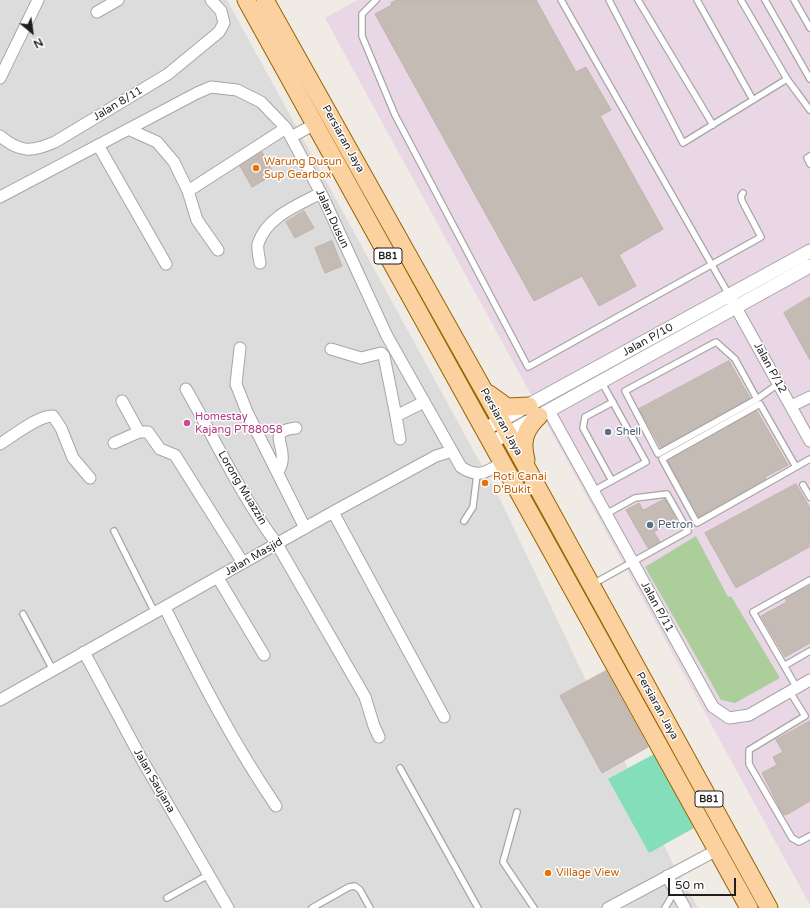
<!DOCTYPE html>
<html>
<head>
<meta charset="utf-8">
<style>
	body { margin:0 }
	#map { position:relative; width:810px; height:908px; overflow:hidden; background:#f0ece5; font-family:"Varela Round",sans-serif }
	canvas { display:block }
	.north { position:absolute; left:12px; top:12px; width:40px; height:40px; -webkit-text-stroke:3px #fff; paint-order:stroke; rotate:151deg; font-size:11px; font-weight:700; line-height:16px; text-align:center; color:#1f1f1f }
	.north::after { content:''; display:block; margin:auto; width:14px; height:18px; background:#1f1f1f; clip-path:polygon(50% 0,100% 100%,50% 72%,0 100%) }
	.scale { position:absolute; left:668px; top:878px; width:68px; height:18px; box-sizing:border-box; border:2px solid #1f1f1f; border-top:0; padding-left:5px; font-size:12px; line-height:14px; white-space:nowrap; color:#1f1f1f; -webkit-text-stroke:3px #fff; paint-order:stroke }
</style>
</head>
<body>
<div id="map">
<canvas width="810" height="908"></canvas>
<div class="north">N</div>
<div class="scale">50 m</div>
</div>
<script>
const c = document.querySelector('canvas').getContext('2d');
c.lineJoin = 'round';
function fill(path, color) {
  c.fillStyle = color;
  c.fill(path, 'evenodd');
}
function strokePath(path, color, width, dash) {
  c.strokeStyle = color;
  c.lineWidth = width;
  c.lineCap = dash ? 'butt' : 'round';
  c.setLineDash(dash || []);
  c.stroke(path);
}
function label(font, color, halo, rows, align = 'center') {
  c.font = font + ' "Varela Round",sans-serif';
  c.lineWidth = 3;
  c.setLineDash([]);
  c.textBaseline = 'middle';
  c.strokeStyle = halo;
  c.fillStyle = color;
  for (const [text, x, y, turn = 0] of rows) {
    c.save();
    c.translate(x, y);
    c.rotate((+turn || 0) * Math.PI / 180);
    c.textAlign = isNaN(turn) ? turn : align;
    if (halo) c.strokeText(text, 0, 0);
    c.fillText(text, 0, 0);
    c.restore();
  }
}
const residential = new Path2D(`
	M0,0h227l273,499 173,365 25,44h-698z`);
const industrial = new Path2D(`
	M357,0h453v905l-485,-887z`);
const forest = new Path2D(`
	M696,536l32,61 3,-1 49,82 -45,25 -14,-3 -76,-133z`);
const pitch = new Path2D(`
	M654,754l40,74 -45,25 -41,-74z`);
const building = new Path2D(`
	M397,0h139l40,72 10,-5 25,43 -11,6 63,113 -44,26 17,31 -37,20 -17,-30 -48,25 -159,-287 17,-9 -1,-2z
	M262,152l12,22 -22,13 -12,-21z
	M304,211l10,17 -19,10 -9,-16z
	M332,241l10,25 -17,7 -10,-25z
	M810,297v63l-26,-47z
	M729,361l21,37 -89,50 -22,-39z
	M757,411l31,54 -23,12 1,2 -67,38 -31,-56z
	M796,484l14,24 -1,39 -73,41 -31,-55z
	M665,499l11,20 -22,13 6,10 -12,6 -22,-38 13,-7 4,7z
	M810,586v57l-25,14 -24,-41 26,-14 -2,-3z
	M606,671l42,76 -46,26 -42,-77z
	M810,721v80l-24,14 -3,-1 -21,-41 15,-8 -4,-8 10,-5 -7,-12z`);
const service = new Path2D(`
	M376,0l-14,14v22l33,79 133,252 233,-130 -19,-36 -1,-5 2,-3
	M561,0l168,295
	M609,0l74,143 104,-64
	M638,0l75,125
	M697,0l56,100
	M741,0l46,79 23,31
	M765,0l45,79
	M794,0l16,28
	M810,156l-3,2 3,6
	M757,399l-22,-40 -19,-17 -91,49 33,63 99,-55 21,-15
	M796,467l-36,-63 -98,55 35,64 113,-64
	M612,481l-29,-53 2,-11 28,-15
	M803,485l7,12
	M593,491l53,-29 -45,-81
	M464,521l9,-14 4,-33
	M114,531l41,82
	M593,584l95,-53 -21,-37 -32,4 -29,16
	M23,614l30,56
	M784,666l26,-15
	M797,688l-44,-76 57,-32
	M790,692l15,24 -56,34v14l43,74 7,4 11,-6
	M400,768l78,140
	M517,812l-14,50 31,46
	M167,898l41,-23
	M312,908l37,-21 6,-1 5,4 10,18
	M665,908l10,-17`);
const minor = new Path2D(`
	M97,12l21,-12
	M0,78l38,-78
	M128,129l29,13 17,20 14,29 9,29 21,30
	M0,136c20,17 32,16 55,6l113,-68 51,-42 5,-9 -3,-12 -10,-11
	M291,137l24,-13
	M98,145l68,119
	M188,191l98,-63
	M0,197l197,-104 14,-6 26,3 24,12 25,26 37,69 64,139 74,131c18,12 26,5 42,-5
	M260,263c-1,-6 -3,-14 -2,-19 8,-27 40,-39 63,-51
	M729,295l81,146
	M240,348l-4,36 11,28 58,116
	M331,349l30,9 20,-5 3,3 12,60 28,-14
	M186,389c30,52 55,107 91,155l88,153 9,29 5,11
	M122,401l17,31h9l12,17 15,6 68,108
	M791,406l19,-9
	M549,411l164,296 16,11 20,-3 61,-35
	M396,416l4,23
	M114,443l25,-11
	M0,444c13,-8 39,-29 53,-28l8,12 12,30 17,20
	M278,473c1,-4 4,-8 4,-12 3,-18 -15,-30 14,-33
	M333,512l111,205
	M218,578l46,77
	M165,608c34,68 68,135 111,198
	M84,652l57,106 87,150
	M0,700l333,-188 103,-56 16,-5
	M667,876l18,32
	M608,908l109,-58`);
const tertiary = new Path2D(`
	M485,429l325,-178
	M492,442l318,-176`);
const primary = new Path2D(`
	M246,0l503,908
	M265,0l236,421 268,487
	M489,394l18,13 22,-1
	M526,460c-5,-19 -1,-31 13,-44`);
const markers = [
	[256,168,4,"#e8710a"],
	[187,423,4,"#d1479c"],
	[608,432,4,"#5c6f8a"],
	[485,483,4,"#e8710a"],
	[650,525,4,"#5c6f8a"],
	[548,873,4,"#e8710a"]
];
const shields = [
	[388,256,28],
	[709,799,28]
];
const shieldNames = [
	["B81",388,256],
	["B81",709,799]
];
const streetNames = [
	["Jalan 8/11",118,104,-31],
	["Persiaran Jaya",343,139,61],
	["Jalan Dusun",332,219,65],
	["Jalan P/10",648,340,-29],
	["Jalan P/12",770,368,61],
	["Persiaran Jaya",501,422,61],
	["Lorong Muazzin",242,488,59],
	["Jalan Masjid",254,557,-30],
	["Jalan P/11",657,607,61],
	["Persiaran Jaya",657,706,61],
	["Jalan Saujana",154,781,60]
];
const foodNames = [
	["Warung Dusun",264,162],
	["Sup Gearbox",264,175],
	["Roti Canai",493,477],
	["D'Bukit",493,490],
	["Village View",556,873]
];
const hotelNames = [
	["Homestay",195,417],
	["Kajang PT88058",195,430]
];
const serviceNames = [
	["Shell",616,432],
	["Petron",658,525]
];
fill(residential, '#dddcdc');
fill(industrial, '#e9d7e6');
fill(forest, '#abce9a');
fill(pitch, '#84deb9');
fill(building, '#c4bbb5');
strokePath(building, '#c1b2a8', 1);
strokePath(service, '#a6a6a6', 8);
strokePath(minor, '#a6a6a6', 13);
strokePath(tertiary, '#a6a6a6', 15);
strokePath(primary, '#986302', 19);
strokePath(service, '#fff', 5.5);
strokePath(minor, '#fff', 11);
strokePath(tertiary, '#fff', 13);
strokePath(primary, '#fbd19f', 17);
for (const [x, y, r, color] of markers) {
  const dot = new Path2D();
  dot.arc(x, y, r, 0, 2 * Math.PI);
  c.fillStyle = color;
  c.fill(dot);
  strokePath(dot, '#fff', 1.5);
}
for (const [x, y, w] of shields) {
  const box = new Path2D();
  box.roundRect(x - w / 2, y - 8, w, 16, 3);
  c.fillStyle = '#fff';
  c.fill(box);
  strokePath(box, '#1f1f1f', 1);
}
label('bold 10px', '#1f1f1f', null, shieldNames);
label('11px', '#1f1f1f', '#fff', streetNames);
label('11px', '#c56008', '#fff', foodNames, 'left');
label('11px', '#b23c85', '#fff', hotelNames, 'left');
label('11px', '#4e5e75', '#fff', serviceNames, 'left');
</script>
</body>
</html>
